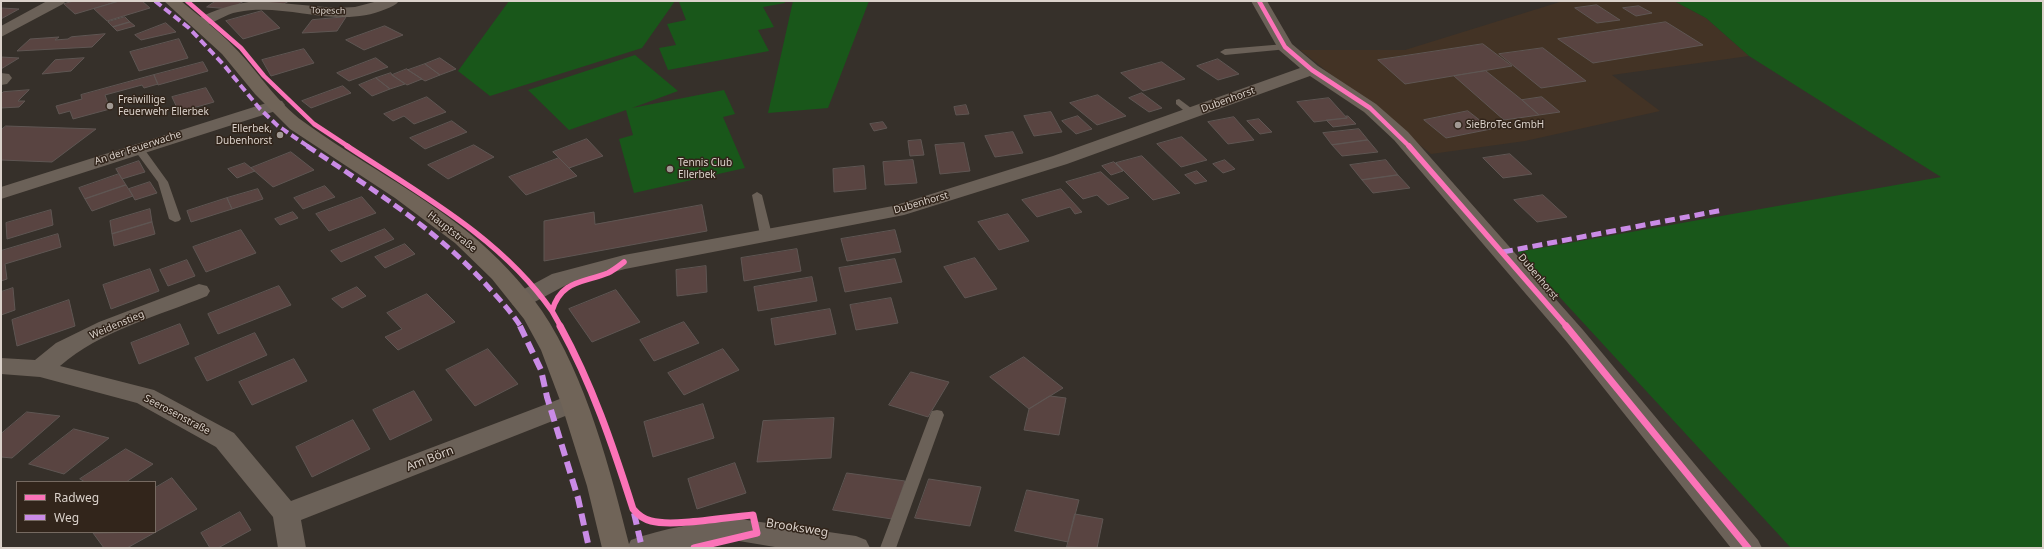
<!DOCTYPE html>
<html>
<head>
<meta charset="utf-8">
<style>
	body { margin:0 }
	#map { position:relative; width:2044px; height:549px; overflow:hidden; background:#36302a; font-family:"Noto Sans",sans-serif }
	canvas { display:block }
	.frame { position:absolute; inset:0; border:2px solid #dbd2cb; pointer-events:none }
	.legend { position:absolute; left:16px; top:481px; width:140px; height:52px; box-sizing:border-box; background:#32251b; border:1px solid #766a61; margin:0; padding:5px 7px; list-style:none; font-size:12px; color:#dbd2cb }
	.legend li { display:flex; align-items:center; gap:8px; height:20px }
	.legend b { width:20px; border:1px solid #766a61 }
</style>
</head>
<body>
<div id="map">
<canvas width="2044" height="549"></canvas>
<div class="frame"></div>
<ul class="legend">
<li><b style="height:5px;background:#fb73b8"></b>Radweg</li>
<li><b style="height:5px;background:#ca8be6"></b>Weg</li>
</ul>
</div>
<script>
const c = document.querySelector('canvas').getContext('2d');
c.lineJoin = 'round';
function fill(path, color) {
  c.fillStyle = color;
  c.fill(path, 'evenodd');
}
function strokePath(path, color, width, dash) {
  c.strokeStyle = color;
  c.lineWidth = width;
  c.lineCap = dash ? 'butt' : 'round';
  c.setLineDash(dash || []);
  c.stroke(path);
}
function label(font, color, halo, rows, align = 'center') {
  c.font = font + ' "Noto Sans",sans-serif';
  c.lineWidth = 3;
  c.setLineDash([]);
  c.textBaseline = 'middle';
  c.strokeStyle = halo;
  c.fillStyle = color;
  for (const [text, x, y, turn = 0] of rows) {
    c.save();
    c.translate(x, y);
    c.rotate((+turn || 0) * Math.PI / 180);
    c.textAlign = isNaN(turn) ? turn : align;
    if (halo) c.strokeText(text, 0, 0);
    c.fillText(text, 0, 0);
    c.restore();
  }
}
const built = new Path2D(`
	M1563,1h111l32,17 43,38 -137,19 48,36 -135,30 -94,13 -131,-104h105z`);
const green = new Path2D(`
	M509,1h166l-33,47 -152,48 -32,-25z
	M685,1h99l1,2 -22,4 11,20 -16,3 11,21 -101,19 -9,-22 17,-3 -9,-21 19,-4 -7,-18z
	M793,1h76l-41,107 -60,5z
	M1674,1h369v547h-252l-273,-296 423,-75 -192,-121 -43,-38z
	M635,55l43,36 -46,17 92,-18 11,24 -12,3 22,51 -111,25 -15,-54 14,-4 -7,-25 -57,20 -41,-40z`);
const building = new Path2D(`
	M74,1h45l-44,13 -11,-10z
	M119,1h23l8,7 -43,13 -13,-12z
	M216,1h28l-14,8 -23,-2z
	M257,1h32l-9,5 -27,-3z
	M1597,5l23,15 -23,3 -22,-15z
	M1639,6l13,7 -16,3 -13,-8z
	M1,8l18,1 -18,10z
	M262,11l18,17 -37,11 -17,-18z
	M125,17l5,5 -17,5 -5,-5z
	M346,17l-9,14 -35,2 10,-13z
	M130,22l5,4 -18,5 -4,-4z
	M1666,22l37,23 -110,18 -35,-24z
	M166,23l10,9 -35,8 -6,-5z
	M385,26l18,9 -39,15 -18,-10z
	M105,34l-13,13 -75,4 13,-12 29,-2 -4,3 13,-1 3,-2z
	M179,39l9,19 -49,13 -9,-19z
	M1483,44l29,22 -107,18 -27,-24z
	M1543,48l43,33 -45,7 -42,-34z
	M304,49l10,14 -43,13 -9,-16z
	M1,57l18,1 -18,11z
	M84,58l-13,13 -29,3 13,-14z
	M376,58l12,9 -39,14 -12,-8z
	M440,58l16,11 -16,6 -15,-11z
	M1218,59l21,15 -21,6 -21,-14z
	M203,62l5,9 -50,14 -4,-10z
	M1162,62l23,17 -42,12 -22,-18z
	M425,64l15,11 -15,6 -17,-11z
	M407,69l1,1 14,9 -15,6 -15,-10z
	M1486,71l36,29 17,15 -35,5 -50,-44z
	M391,73l1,2 13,9 -15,5 -14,-11z
	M154,75l4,9 -14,4 -2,-3 -37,10 5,14 -37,10 -3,-8 -11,3 -3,-8 26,-7 -1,-4z
	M376,78l14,11 -18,7 -13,-11z
	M343,86l8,7 -40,15 -9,-7z
	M206,88l8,14 -35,10 -7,-15z
	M29,90l-11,11h7l-6,6 -18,1v-14l2,-2z
	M1142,93l20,15 -13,4 -20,-14z
	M1098,95l28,21 -29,9 -27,-22z
	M427,97l19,15 -32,12 -10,-8 -11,5 -9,-7z
	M1542,97l18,15 -21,3 -17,-15z
	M1329,98l18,20 -33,4 -17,-20z
	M966,105l3,9 -13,1 -2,-8z
	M1468,111l23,18 -45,9 -22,-18z
	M1051,112l11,20 -28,4 -10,-20z
	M1078,116l14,13 -16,5 -14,-13z
	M1346,116h2l8,8 -23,3 -7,-7 21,-2z
	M1234,117l20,23 -26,4 -20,-22z
	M1259,119l13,13 -12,2 -13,-13z
	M452,121l15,11 -42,17 -15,-11z
	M883,122l4,6 -13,3 -4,-7z
	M6,126l90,3 -44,33 -51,-2v-30z
	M1359,129l9,11 -36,5 -9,-12z
	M1013,132l10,21 -28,4 -10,-21z
	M1182,137l25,23 -26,7 -24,-23z
	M587,139l16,17 -34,12 -16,-16z
	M921,140l3,15 -14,1 -2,-15z
	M1368,140l10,12 -36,4 -10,-11z
	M964,143l6,28 -30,3 -5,-29z
	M474,145l20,12 -46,22 -20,-14z
	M291,152l23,18 -41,17 -22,-19z
	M1510,154l22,20 -29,4 -20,-20z
	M1142,156l38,37 -27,7 -37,-37z
	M559,158l18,18 -51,19 -17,-18z
	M913,160l4,23 -32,2 -2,-23z
	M1225,160l10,9 -12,4 -10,-9z
	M1386,160l12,15 -36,5 -12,-15z
	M139,161l6,11 -23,7 -6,-10z
	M1114,162l9,9 -12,4 -9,-9z
	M245,163l10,8 -18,7 -9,-9z
	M864,166l2,23 -32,3 -1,-23z
	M1197,171l10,10 -12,3 -10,-9z
	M1101,172l28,26 -21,7 -11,-10 -14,4 -17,-17z
	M119,174l7,11 -41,14 -6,-11z
	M1398,175l12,13 -37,5 -11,-13z
	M150,182l7,11 -22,7 -6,-11z
	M126,185l7,11 -41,15 -7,-12z
	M325,186l10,11 -32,12 -9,-11z
	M258,189l5,10 -31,10 -5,-11z
	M1061,189l21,23 -7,2 -5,-7 -33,10 -15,-17z
	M1543,195l24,22 -30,5 -23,-22z
	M362,197l14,16 -47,18 -13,-17z
	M227,198l5,11 -41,13 -4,-11z
	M702,205l5,26 -163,30v-40l50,-9 1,12z
	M150,209l2,13 -40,12 -2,-13z
	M51,210l2,15 -46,14 -1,-16z
	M293,212l5,6 -18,7 -5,-6z
	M1008,214l21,27 -30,9 -21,-28z
	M152,222l3,12 -41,12 -2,-12z
	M385,229l9,10 -53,23 -10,-11z
	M241,230l15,23 -50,19 -13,-25z
	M895,230l6,22 -54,9 -6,-22z
	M58,234l3,13 -56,17 2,15 -6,2v-30z
	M405,244l10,10 -30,14 -10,-11z
	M797,249l4,22 -57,10 -3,-23z
	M975,258l22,31 -32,9 -21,-31z
	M895,259l7,23 -57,10 -6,-24z
	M187,260l8,16 -27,10 -8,-16z
	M706,266l1,26 -30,4 -1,-26z
	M150,269l9,22 -48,18 -8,-24z
	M812,277l5,24 -59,10 -4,-24z
	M279,286l12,19 -73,29 -10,-20z
	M357,287l9,9 -24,12 -10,-9z
	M13,288l2,22 -14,5v-23z
	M616,290l24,32 -48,20 -23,-33z
	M427,294l28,28 -57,28 -13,-13 17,-8 -15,-16z
	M891,298l7,25 -42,7 -6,-25z
	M69,300l6,26 -58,20 -5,-26z
	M830,309l6,25 -61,11 -4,-26z
	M684,322l15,21 -45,18 -14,-21z
	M180,324l9,20 -50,20 -8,-21z
	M255,333l12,22 -60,26 -12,-23z
	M488,349l30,35 -43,22 -29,-36z
	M723,349l16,21 -55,25 -16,-22z
	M1024,357l39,31 -34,21 -39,-32z
	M294,359l13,22 -55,24 -13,-23z
	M911,372l38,10 -21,35 -39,-12z
	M414,391l18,29 -42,20 -17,-30z
	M1050,396l16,2 -7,37 -35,-5 5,-21z
	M703,404l11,34 -61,19 -9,-35z
	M27,412l33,4 -48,42 -11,-1v-23z
	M834,418l-3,40 -74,4 6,-41z
	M353,420l17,29 -58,28 -16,-30z
	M74,429l35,9 -45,36 -35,-10z
	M126,449l27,15 -27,18h-41l-5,-3z
	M735,463l11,30 -49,16 -9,-30z
	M847,473l58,8 -13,38 -59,-9z
	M172,478l25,31 -70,39h-23l-11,-15 62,-1v-44z
	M929,479l52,8 -11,39 -55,-8z
	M1027,490l52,10 -11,42 -53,-11z
	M240,512l11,18 -33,18h-8l-9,-15z
	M1075,514l28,5 -6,29 -30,-1z`);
const service = new Path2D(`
	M1285,44l3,1v4l-63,6 -5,-3 5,-3z
	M1179,99l16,12 2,2 -2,2h-6l-13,-11v-4z
	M138,145l4,1 26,36 13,37 -2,2 -4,1 -6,-3 -11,-37 -25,-34z
	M757,192l5,3 10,40 -6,3 -6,-3 -8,-40z
	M937,410l5,1 2,4 -48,133h-16l50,-133 2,-4z`);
const minor = new Path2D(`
	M47,1h19l-3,3 -62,33v-11z
	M258,1l78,7 19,-1 23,-6h21c-3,4 -8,6 -13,8 -48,21 -99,-7 -148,3 -13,2 -25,12 -39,16l-6,-2 -2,-3 2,-3c24,-10 39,-17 65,-19z
	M1251,1h16l25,43 26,22 58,38 32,28 175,198 175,210 4,8h-31l-164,-206 -173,-202 -30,-28 -54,-36 -243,88 -163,51 -279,54 -57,15 -39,21 -8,2 -8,-2 -3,-5 3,-5 39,-21 72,-19 269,-49 160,-50 247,-88 -21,-18z
	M1,73l8,1 3,4 -5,6 -6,1z
	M276,100l6,1 3,4 -3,4 -281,90v-12z
	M199,284l8,2 3,5 -3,5c-49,20 -107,35 -147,70l94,24 80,43 57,68 274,-104 9,-3 9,3 4,6 -4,6 -282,111 5,28h-28l-5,-31 -57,-70 -79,-44 -97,-26 -39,-3v-16l34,2 21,-17 43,-21z
	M733,518l123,18 10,4 4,8h-89l-48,-8 -47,8h-59l4,-8c33,-12 67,-17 102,-22z`);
const secondary = new Path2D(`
	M164,1h17c18,15 37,29 53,46 24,24 42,55 70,75 54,39 113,69 165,111 27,22 53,49 73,78 44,65 69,161 88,237h-28l-15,-62 -26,-83 -20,-53 -17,-31 -32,-40 -37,-36 -60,-45 -105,-69 -35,-35 -33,-40z`);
const quietFar2 = new Path2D(`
	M155,1l34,27 34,36 37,45 18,17 31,21`);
const quietFar1 = new Path2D(`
	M307,146c65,43 131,84 183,143 11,12 22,24 31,38
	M1503,252l220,-42`);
const quiet = new Path2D(`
	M520,326l21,44 6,27 31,101 11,50
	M634,513l8,35`);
const cyclewayFar2 = new Path2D(`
	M187,1l54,47 23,28 50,48 35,23
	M1259,1l26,46 27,23 58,38 40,39`);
const cyclewayFar1 = new Path2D(`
	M347,146c73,48 154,92 205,165
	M1409,146l158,181
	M561,327l-9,-16c9,-31 31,-28 56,-38 6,-3 11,-7 16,-11`);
const cycleway = new Path2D(`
	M560,326c32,58 53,120 73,183 5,6 10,10 18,12 22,6 77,-4 102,-6l4,18 -63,15
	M1566,326l182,222`);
const markers = [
	[110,106,4,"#a19993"],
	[1458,125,4,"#a19993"],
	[280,135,4,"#a19993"],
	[670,169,4,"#a19993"]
];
const farStreetnames = [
	["Topesch",328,11,1]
];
const poiNames = [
	["Freiwillige",118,100],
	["Feuerwehr Ellerbek",118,112],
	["SieBroTec GmbH",1466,125],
	["Ellerbek,",272,129,"right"],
	["Dubenhorst",272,141,"right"],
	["Tennis Club",678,163],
	["Ellerbek",678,175]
];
const streetNames = [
	["Dubenhorst",1228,100,-20],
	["An der Feuerwache",138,148,-18],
	["Dubenhorst",921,203,-16],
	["Hauptstraße",452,232,38],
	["Dubenhorst",1538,277,50],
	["Weidenstieg",117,325,-23],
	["Seerosenstraße",177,415,28]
];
const nearStreetnames = [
	["Am Börn",430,459,-21],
	["Brooksweg",797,528,9]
];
fill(built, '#433325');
fill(green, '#19571a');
fill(building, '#594441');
strokePath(building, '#5f5653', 1);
fill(service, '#6b6158');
fill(minor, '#6b6158');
fill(secondary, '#706458');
strokePath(quietFar2, '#ca8be6', 4, [8, 4]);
strokePath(quietFar1, '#ca8be6', 5, [10, 5]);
strokePath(quiet, '#ca8be6', 6, [12, 6]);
strokePath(cyclewayFar2, '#fb73b8', 4.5);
strokePath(cyclewayFar1, '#fb73b8', 5.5);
strokePath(cycleway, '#fb73b8', 7);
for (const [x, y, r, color] of markers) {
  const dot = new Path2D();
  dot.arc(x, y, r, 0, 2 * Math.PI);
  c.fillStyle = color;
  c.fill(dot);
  strokePath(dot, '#32251b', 1.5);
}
label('9px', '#dbd2cb', '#32251b', farStreetnames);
label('10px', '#dbd2cb', '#32251b', poiNames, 'left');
label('10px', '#dbd2cb', '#32251b', streetNames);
label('12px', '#dbd2cb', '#32251b', nearStreetnames);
</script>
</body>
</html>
